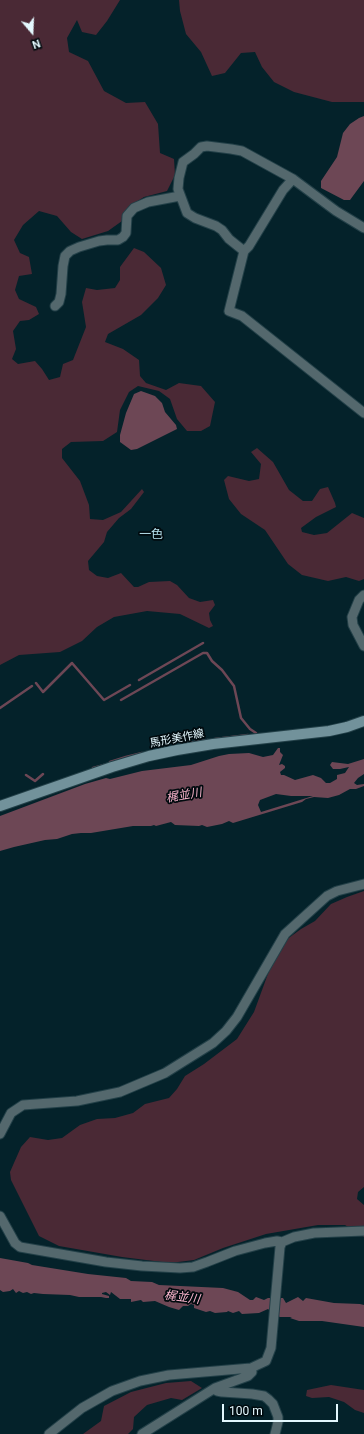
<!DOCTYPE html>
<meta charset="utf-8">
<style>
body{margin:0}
#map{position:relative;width:364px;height:1434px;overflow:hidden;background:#04222a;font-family:Roboto,sans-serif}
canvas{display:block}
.north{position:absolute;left:12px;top:12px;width:40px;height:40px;-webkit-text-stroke:3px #000a0e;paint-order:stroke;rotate:161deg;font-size:11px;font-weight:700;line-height:16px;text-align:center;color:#e3f8fe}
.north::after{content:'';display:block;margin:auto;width:14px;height:18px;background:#e3f8fe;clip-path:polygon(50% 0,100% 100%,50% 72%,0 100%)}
.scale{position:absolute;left:222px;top:1404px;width:116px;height:18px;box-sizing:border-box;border:2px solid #e3f8fe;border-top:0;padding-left:5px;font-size:12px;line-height:14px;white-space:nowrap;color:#e3f8fe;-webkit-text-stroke:3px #000a0e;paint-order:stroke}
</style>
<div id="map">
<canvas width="364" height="1434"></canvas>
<div class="north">N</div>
<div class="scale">100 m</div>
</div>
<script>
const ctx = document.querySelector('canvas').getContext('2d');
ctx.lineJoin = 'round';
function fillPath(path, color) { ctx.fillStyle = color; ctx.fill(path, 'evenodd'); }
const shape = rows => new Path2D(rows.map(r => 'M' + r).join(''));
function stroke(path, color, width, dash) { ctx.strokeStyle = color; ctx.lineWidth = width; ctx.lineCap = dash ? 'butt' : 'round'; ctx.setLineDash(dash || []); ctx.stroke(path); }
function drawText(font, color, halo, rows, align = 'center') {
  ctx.font = font + ' Roboto,"Noto Sans JP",sans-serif'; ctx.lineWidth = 3.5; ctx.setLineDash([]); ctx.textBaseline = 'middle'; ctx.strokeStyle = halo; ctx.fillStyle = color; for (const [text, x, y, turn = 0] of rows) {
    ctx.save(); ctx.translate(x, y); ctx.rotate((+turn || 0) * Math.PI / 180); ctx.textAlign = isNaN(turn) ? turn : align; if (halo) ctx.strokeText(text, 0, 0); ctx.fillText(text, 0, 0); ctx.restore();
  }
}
fillPath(shape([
 [0,0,120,0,107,21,96,35,82,32,77,20,67,38,69,52,88,61,104,91,126,103,145,102,158,124,160,153,174,159,175,175,167,191,144,197,130,206,122,221,108,231,82,239,71,232,57,216,39,211,23,225,14,240,20,253,29,257,32,274,19,276,15,290,19,299,36,307,39,314,29,320,20,321,13,331,16,349,12,359,18,364,35,361,42,369,49,380,60,377,63,364,73,360,86,327,82,302,86,288,97,290,115,288,120,280,120,267,134,248,144,252,161,268,166,285,158,298,141,315,108,334,105,342,123,349,139,360,140,376,146,383,166,390,179,383,201,386,215,402,210,426,201,431,187,431,177,419,170,399,159,391,138,386,129,392,120,410,117,432,103,441,71,442,62,449,62,458,80,481,89,505,90,519,103,520,121,512,142,489,144,492,131,509,119,518,107,532,104,542,88,561,89,570,97,576,108,578,121,573,134,587,138,587,149,582,170,581,177,585,189,598,200,602,213,600,215,605,209,613,210,620,213,626,209,628,180,614,147,611,114,617,97,627,82,641,60,652,19,655,0,665],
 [179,0,364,0,364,102,332,102,294,92,274,82,262,67,255,52,241,53,225,73,212,76,201,52,186,34,180,11],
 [257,448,273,462,289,490,303,501,312,501,320,489,328,487,335,503,336,507,316,517,301,528,302,532,314,535,327,533,352,513,364,518,364,579,359,581,346,577,328,581,302,575,288,564,265,530,241,514,229,499,224,480,228,476,249,481,259,479,261,464,251,452],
 [364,891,364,1187,358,1192,357,1199,364,1205,364,1237,345,1225,318,1225,266,1234,223,1248,194,1260,170,1263,122,1257,59,1246,39,1236,11,1180,10,1172,21,1147,30,1137,48,1140,62,1138,80,1125,97,1119,115,1118,133,1113,145,1104,169,1098,177,1089,185,1076,204,1064,237,1039,254,1012,269,971,286,940,301,929,315,921,331,904,347,897],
 [191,1381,202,1388,182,1400,171,1398,147,1405,134,1417,133,1429,128,1434,83,1434,101,1421,104,1406,131,1392,166,1383],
 [331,1385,364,1390,364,1413,355,1410,344,1402,329,1397,312,1398,306,1396,307,1390]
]), '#4a2935');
fillPath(shape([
 [364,116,364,181,350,200,344,200,321,188,321,181,337,157,343,133,350,124,359,118],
 [141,391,155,396,162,403,165,412,176,425,177,429,137,449,131,450,120,442,120,435,126,413,134,394],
 [278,748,280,748,280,752,283,755,279,765,282,764,285,766,285,768,280,772,281,775,284,775,295,780,313,775,321,778,326,783,330,783,337,779,337,775,345,773,349,767,340,769,333,769,330,765,332,762,348,764,364,759,364,774,358,778,354,783,357,785,364,784,364,786,356,789,350,789,339,795,328,798,314,797,306,799,302,802,233,823,229,821,222,824,207,827,202,825,199,826,175,825,171,822,156,826,154,825,151,826,133,826,91,833,81,833,72,834,57,839,45,840,14,847,0,851,0,816,85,784,106,778,110,779,142,771,191,765,219,756,229,754,249,753,263,757,273,755],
 [276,794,291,796,313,796,261,812,258,805,260,800],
 [0,1258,28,1263,32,1265,88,1274,126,1278,131,1281,152,1282,159,1285,223,1288,238,1292,250,1300,253,1300,256,1297,264,1300,268,1298,283,1298,286,1303,298,1297,303,1301,306,1298,334,1303,360,1304,364,1305,364,1327,322,1321,299,1321,290,1318,292,1317,280,1317,275,1315,268,1309,259,1313,242,1314,239,1311,233,1313,228,1311,227,1312,215,1313,210,1311,206,1312,194,1308,194,1305,191,1304,188,1306,183,1306,179,1310,169,1307,155,1301,143,1302,141,1300,131,1302,131,1299,120,1299,111,1292,110,1295,106,1292,102,1293,102,1294,109,1296,109,1298,106,1298,101,1297,79,1297,70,1295,43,1294,34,1293,31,1294,27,1292,23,1293,19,1291,16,1293,13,1289,10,1291,3,1292,0,1290]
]), '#6d4755');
stroke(shape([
 [139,680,203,643],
 [36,683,43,692,72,663,104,700,130,685],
 [121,700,203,653,207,653,212,661,222,670,234,686,241,718,250,729,256,733],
 [0,708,32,686],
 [215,739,248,735],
 [188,743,208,740],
 [110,762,126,757,142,753],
 [93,768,104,765],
 [26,775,35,781,43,774]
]), '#6d4755', 2.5);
const street = shape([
 [364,228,336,211,293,179,283,190,249,246,244,251,229,311,242,316,364,413],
 [244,251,229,239,222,230,216,226,195,218,187,213,178,189,179,178,183,162,194,154,201,147,207,146,231,149,242,151,293,179],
 [55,306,59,302,61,294,63,266,65,256,70,251,79,247,99,241,107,240,118,240,123,237,126,233,127,216,134,208,148,202,180,196],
 [364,595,359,600,352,617,353,625,364,646],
 [0,1134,11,1113,23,1105,77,1101,120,1092,165,1073,213,1043,226,1031,237,1017,285,934,327,896,337,891,364,884],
 [0,1216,15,1243,20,1247,106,1262,142,1266,180,1268,193,1267,207,1262,235,1251,265,1243,277,1241,282,1242,294,1237,314,1233,364,1231],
 [215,1388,217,1391,222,1392,252,1394,264,1396,268,1399,273,1404,278,1417,278,1422,275,1434],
 [49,1434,82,1408,112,1391,140,1381,169,1375,251,1368,266,1361,271,1348,280,1247,282,1242],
 [142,1434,215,1388,248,1376,252,1372,251,1368]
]);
const secondary = shape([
 [0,806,112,767,149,756,177,750,213,744,329,731,347,727,364,721]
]);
stroke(street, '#234048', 11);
stroke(secondary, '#234048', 12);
stroke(street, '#54686d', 9);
stroke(secondary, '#72929b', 10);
drawText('11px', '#e3f8fe', '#000a0e', [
 ["馬形美作線",177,739,-11]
]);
drawText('12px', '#b5e1ed', '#000a0e', [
 ["一色",151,535]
]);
drawText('italic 12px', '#f9b4cc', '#000a0e', [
 ["梶並川",184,796,-10],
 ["梶並川",182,1298,7]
]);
</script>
